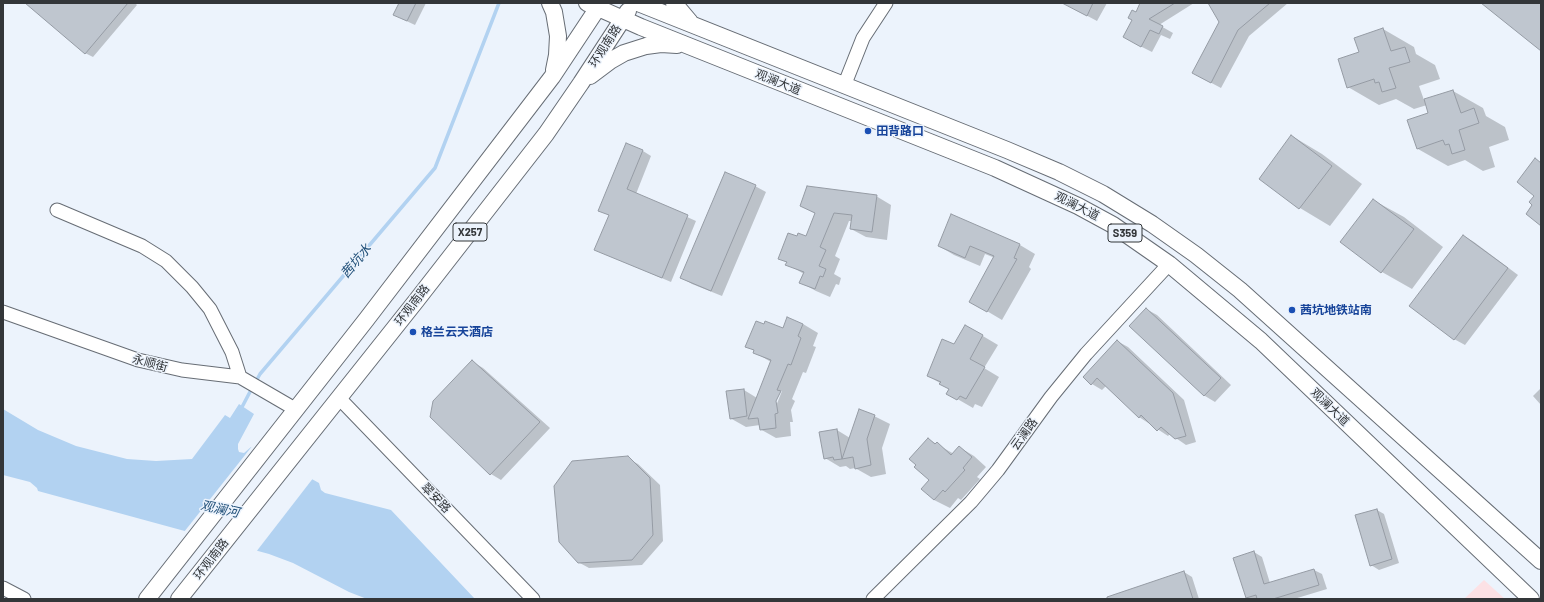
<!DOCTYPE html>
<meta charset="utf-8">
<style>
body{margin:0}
#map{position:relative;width:1544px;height:602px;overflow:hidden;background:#ecf3fc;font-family:Barlow,sans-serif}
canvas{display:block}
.frame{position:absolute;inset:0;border:4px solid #333639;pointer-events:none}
</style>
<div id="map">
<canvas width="1544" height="602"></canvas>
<div class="frame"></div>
</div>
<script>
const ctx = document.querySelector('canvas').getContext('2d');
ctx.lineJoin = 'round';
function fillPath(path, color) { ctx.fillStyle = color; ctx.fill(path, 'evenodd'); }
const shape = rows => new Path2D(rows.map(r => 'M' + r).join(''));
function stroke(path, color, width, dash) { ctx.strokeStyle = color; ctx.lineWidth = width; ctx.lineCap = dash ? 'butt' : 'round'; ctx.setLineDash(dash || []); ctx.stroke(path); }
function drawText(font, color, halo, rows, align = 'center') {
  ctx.font = font + ' Barlow,"Noto Sans SC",sans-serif'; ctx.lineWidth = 3; ctx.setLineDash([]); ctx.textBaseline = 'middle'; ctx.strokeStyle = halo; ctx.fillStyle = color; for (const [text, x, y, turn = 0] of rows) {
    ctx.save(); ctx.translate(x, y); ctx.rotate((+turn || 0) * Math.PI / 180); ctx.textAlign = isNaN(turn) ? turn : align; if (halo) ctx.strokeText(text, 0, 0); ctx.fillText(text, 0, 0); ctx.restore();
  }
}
fillPath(shape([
 [1484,580,1505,599,1464,599]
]), '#fce1e5');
fillPath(shape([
 [239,404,254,414,238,444,238,449,239,452,244,453,251,447,254,447,319,483,321,490,325,493,391,510,475,599,367,599,349,592,293,563,269,554,38,491,37,488,30,482,3,475,3,409,38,430,76,446,127,459,156,461,192,459,225,415,230,418]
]), '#b2d2f1');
fillPath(shape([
 [253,445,314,477,256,552,184,532]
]), '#ecf3fc');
fillPath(shape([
 [27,3,135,3,137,5,93,57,85,53],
 [400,3,426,3,415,25,402,19],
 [1071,3,1107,3,1097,21,1080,12],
 [1142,3,1194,3,1159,25,1173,33,1170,39,1161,35,1152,52,1134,43,1136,14],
 [1209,3,1288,3,1249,36,1221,88,1204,79,1220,22],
 [1383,29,1414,47,1416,54,1435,65,1440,79,1419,86,1424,100,1453,91,1483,108,1486,116,1505,127,1509,140,1489,147,1495,167,1483,171,1465,160,1448,166,1418,149,1430,114,1427,105,1414,109,1396,99,1379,105,1348,87,1360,52],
 [1292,136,1322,154,1362,184,1330,226,1300,208,1260,178],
 [643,151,651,156,636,194,696,221,671,282,605,254,596,249,610,216,600,210],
 [755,186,766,192,722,296,692,284,682,278],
 [876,196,891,205,887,240,866,237,851,229,852,221,849,221,835,256,840,259,834,274,841,278,839,285,836,284,830,297,816,291,800,282,804,274,787,264,787,263,779,258,797,237,806,238,816,214,801,206],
 [1373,200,1404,217,1443,247,1412,289,1382,272],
 [1464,236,1474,242,1518,275,1465,345,1454,339],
 [1020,245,1035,254,1029,267,1031,269,1002,320,970,301,995,258,985,254,980,266,954,255,939,246],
 [1146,309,1157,315,1231,385,1215,402,1205,396,1131,326],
 [788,319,803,324,818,333,813,346,816,347,806,373,803,372,792,399,795,401,791,410,793,422,790,422,791,436,776,438,760,429,760,425,746,427,730,418,744,390,757,398,771,362,754,352,755,351,747,346,784,329],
 [780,391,782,391,776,406,774,406],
 [966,326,998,345,984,368,999,377,982,407,975,404,973,408,947,393,950,389,928,376,955,345],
 [1117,341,1128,347,1184,400,1196,442,1186,445,1170,434,1168,436,1139,417,1106,386,1102,390,1092,384],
 [473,362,483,368,550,428,501,480,491,474,431,417],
 [1541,388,1541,405,1533,396],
 [874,416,890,424,882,448,886,474,871,477,855,468,850,469,846,466,840,467,825,458,837,430,850,438],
 [928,439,954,454,959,447,974,456,986,467,977,477,980,479,961,500,958,498,950,508,934,500,923,489,930,480],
 [627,458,638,464,660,485,663,541,642,565,589,568,578,562],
 [1377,510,1384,514,1399,563,1379,570,1371,565],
 [1254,552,1262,557,1270,583,1314,570,1322,574,1327,589,1294,599,1249,599,1246,598],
 [1184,572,1192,577,1199,599,1105,599]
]), '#0003');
stroke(shape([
 [255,383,260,374,435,168,499,3],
 [241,409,252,388]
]), '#b2d2f1', 3.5);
const building = shape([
 [25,3,128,3,85,54,25,3],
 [399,3,416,3,407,21,393,15,399,3],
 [1062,3,1093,3,1087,16,1062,3],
 [1140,3,1175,3,1149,19,1163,26,1159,34,1150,30,1141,47,1123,37,1132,20,1128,18,1132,10,1136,12,1140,3],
 [1208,3,1270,3,1238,30,1211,83,1192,73,1219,22,1208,3],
 [1481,3,1541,3,1541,51,1481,3],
 [1383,28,1391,51,1405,47,1410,62,1389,68,1396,88,1382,92,1379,82,1375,83,1374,79,1347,88,1338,59,1359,52,1354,38,1383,28],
 [1453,90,1461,113,1474,108,1479,123,1459,130,1465,150,1452,154,1449,144,1445,145,1443,140,1417,149,1407,120,1428,113,1424,99,1453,90],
 [1291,135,1332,166,1299,209,1259,179,1291,135],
 [626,143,643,150,627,189,688,215,662,278,594,250,609,215,598,211,626,143],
 [1535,158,1541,163,1541,226,1526,214,1532,205,1529,202,1534,196,1517,182,1535,158],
 [725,172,756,185,711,291,680,278,725,172],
 [807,186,877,195,872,232,850,229,852,215,834,213,820,247,826,250,819,266,826,269,823,277,820,276,815,289,799,283,804,272,785,265,787,262,778,259,788,233,797,236,798,233,806,236,815,213,800,206,807,186],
 [1373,199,1414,229,1381,273,1340,242,1373,199],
 [951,214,1020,244,1014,258,1017,259,987,312,969,302,994,256,970,246,965,258,938,246,951,214],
 [1463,235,1508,268,1454,340,1409,306,1463,235],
 [1146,308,1221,378,1204,396,1129,326,1146,308],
 [787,317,803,324,798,336,801,338,791,365,788,364,777,390,781,391,776,401,778,413,775,414,776,428,760,430,758,418,748,419,771,360,753,353,754,350,745,347,756,321,764,324,765,321,783,328,787,317],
 [965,325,983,335,970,359,985,367,966,399,960,396,957,400,946,394,949,389,939,384,941,382,927,376,942,339,954,344,965,325],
 [1117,340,1173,393,1186,436,1175,439,1161,427,1157,431,1141,415,1139,418,1097,378,1091,385,1083,377,1117,340],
 [472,360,540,422,490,475,430,417,433,401,472,360],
 [744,389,747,416,730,419,726,391,744,389],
 [859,409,875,415,867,439,871,465,855,469,853,457,842,459,859,409],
 [837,429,842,459,834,460,833,457,824,459,819,432,837,429],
 [928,438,935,444,937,442,951,455,959,446,972,457,963,468,965,470,945,492,943,490,934,500,921,489,929,480,914,467,916,465,909,459,928,438],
 [628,456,650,478,653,535,632,560,578,563,559,542,554,486,572,461,628,456],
 [1377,509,1392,559,1370,566,1355,515,1377,509],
 [1254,551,1264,584,1314,569,1319,585,1273,599,1257,599,1256,595,1246,598,1233,558,1254,551],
 [1184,571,1193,599,1107,599,1107,597,1184,571]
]);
fillPath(building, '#bfc6cf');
stroke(building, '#959ba4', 1);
const minor = shape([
 [844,86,863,38,886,3],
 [57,210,142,246,166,261,192,287,210,309,232,352,240,377],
 [3,312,138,360,182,370,240,377,295,409],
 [339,398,533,599],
 [3,588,24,599],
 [873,599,971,502,998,470,1051,397,1086,354,1169,264]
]);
const major = shape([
 [550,3,554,12,558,36,557,55,554,70],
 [587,3,641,27,995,168,1078,206,1113,225,1169,264,1261,341,1531,599],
 [638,3,1007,150,1059,172,1103,194,1152,224,1196,255,1240,290,1541,561],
 [674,3,690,22],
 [590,76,610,61,624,53,646,46,661,44,677,45],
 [147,599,366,320,552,77,601,3],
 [179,599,416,301,546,134,581,83,628,11]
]);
stroke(minor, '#676d75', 15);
stroke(major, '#676d75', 18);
stroke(minor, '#fff', 13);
stroke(major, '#fff', 16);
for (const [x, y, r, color] of [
 [868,131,4,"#1a4fb4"],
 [1292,310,4,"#1a4fb4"],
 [413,332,4,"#1a4fb4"]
]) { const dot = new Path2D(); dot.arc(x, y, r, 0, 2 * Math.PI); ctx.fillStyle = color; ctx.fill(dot); stroke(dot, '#ecf3fc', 1.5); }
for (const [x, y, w] of [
 [470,232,34],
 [1125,233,34]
]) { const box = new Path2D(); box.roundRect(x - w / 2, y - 9, w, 18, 3); ctx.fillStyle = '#ecf3fc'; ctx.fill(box); stroke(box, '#333639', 1); }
drawText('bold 11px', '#333639', null, [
 ["X257",470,232],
 ["S359",1125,233]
]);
drawText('12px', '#333639', '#ecf3fc', [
 ["环观南路",605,46,-57],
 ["观澜大道",778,82,22],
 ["观澜大道",1077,206,27],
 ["环观南路",412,305,-52],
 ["永顺街",150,363,15],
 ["观澜大道",1330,407,44],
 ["云澜路",1024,434,-54],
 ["翠安路",436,498,46],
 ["环观南路",211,559,-52]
]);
drawText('bold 12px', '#164399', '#ecf3fc', [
 ["田背路口",876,131],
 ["茜坑地铁站南",1300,310],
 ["格兰云天酒店",421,332]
], 'left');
drawText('italic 13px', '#204f78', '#ecf3fc', [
 ["茜坑水",356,261,-50],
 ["观澜河",220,509,12]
]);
</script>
